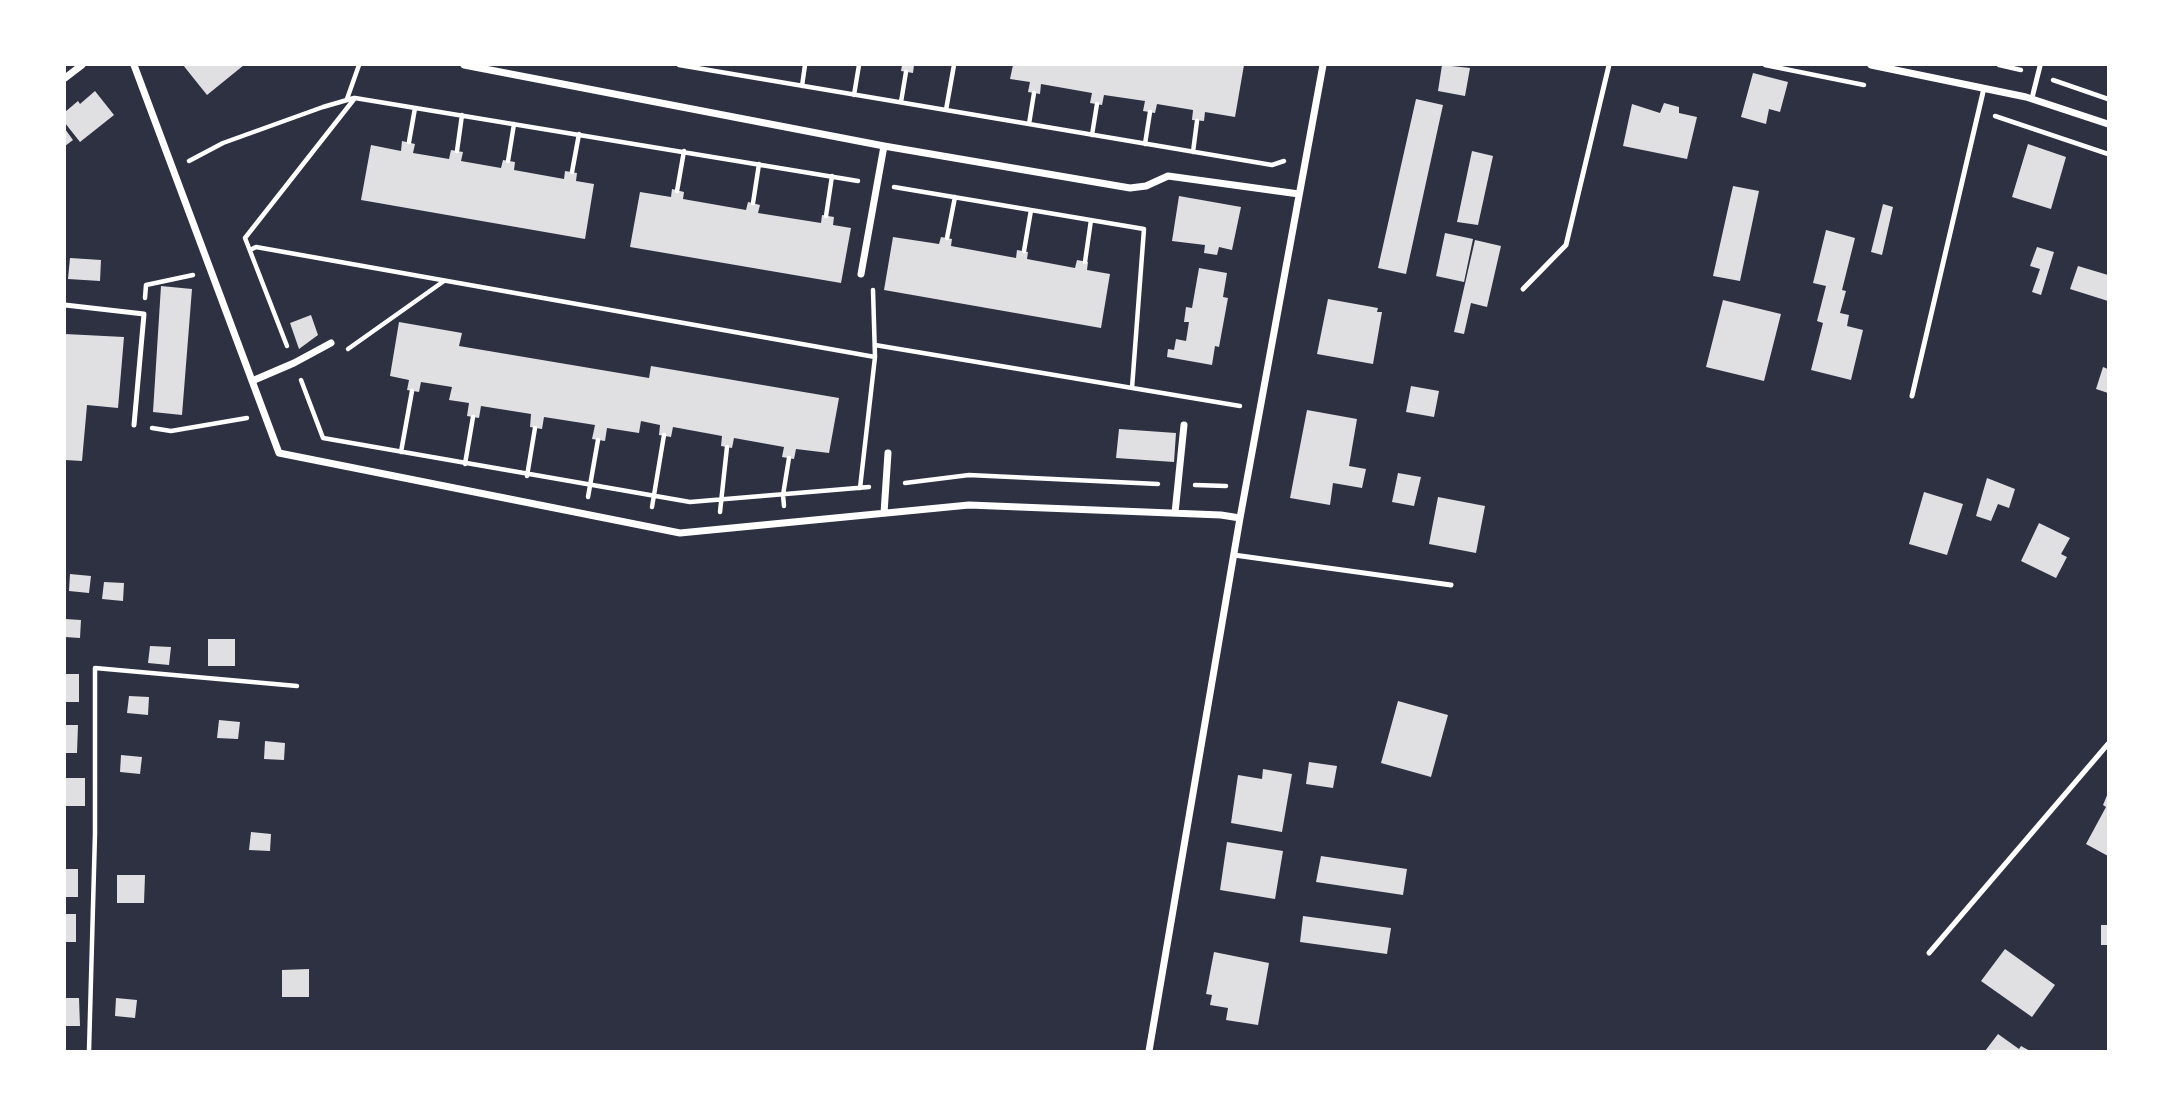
<!DOCTYPE html>
<style>
body{margin:0}
#map{position:relative;width:2173px;height:1116px;overflow:hidden;background:#2d3142;font-family:Poppins,sans-serif}
canvas{display:block}
.frame{position:absolute;inset:0;border:66px solid #fff;pointer-events:none}
</style>
<div id="map">
<canvas width="2173" height="1116"></canvas>
<div class="frame"></div>
</div>
<script>
const ctx = document.querySelector('canvas').getContext('2d');
ctx.lineJoin = 'round';
function fillPath(path, color) { ctx.fillStyle = color; ctx.fill(path, 'evenodd'); }
const shape = rows => new Path2D(rows.map(r => 'M' + r).join(''));
function stroke(path, color, width, dash) { ctx.strokeStyle = color; ctx.lineWidth = width; ctx.lineCap = dash ? 'butt' : 'round'; ctx.setLineDash(dash || []); ctx.stroke(path); }
fillPath(shape([
 [183,65,244,65,207,95],
 [902,65,914,65,913,73,901,71],
 [1013,65,1244,65,1235,117,1205,112,1204,121,1192,120,1193,110,1157,104,1155,113,1143,111,1145,101,1104,95,1102,105,1090,103,1092,93,1041,84,1040,94,1028,92,1030,82,1010,79],
 [1442,65,1470,68,1465,96,1438,91],
 [1753,73,1788,82,1780,112,1769,109,1766,124,1741,117],
 [95,91,114,115,80,142,65,123,65,112,78,101,80,104],
 [1416,99,1443,105,1406,274,1378,268],
 [1664,103,1679,107,1679,113,1697,117,1687,159,1623,146,1632,104,1660,113],
 [65,129,73,140,65,146],
 [402,141,415,144,413,153,449,159,451,150,463,152,461,161,501,168,503,160,515,162,514,170,564,179,565,171,577,173,576,181,594,184,585,239,361,200,371,145,401,151],
 [2028,144,2066,157,2051,209,2012,197],
 [1472,151,1493,156,1478,225,1457,222],
 [1733,186,1759,191,1740,281,1713,276],
 [672,189,684,192,683,199,746,210,748,202,760,205,758,213,821,223,822,215,834,217,833,225,851,228,841,283,630,247,640,192,671,197],
 [1179,196,1241,207,1232,250,1219,247,1217,255,1204,253,1205,245,1172,241],
 [1883,204,1893,207,1882,255,1871,252],
 [1826,230,1855,238,1842,290,1846,291,1840,313,1849,315,1847,326,1863,330,1851,380,1811,370,1823,323,1817,321,1826,286,1813,283],
 [1445,233,1473,239,1464,282,1436,276],
 [893,237,939,244,941,237,952,239,951,246,1016,258,1017,250,1028,252,1027,259,1075,268,1077,260,1088,262,1087,270,1110,274,1101,328,884,290],
 [1475,240,1501,246,1487,307,1471,303,1464,334,1454,332],
 [2037,247,2054,252,2041,295,2032,292,2040,269,2030,266],
 [70,258,101,260,100,281,68,279],
 [2078,266,2108,275,2108,301,2070,289],
 [1199,268,1227,273,1223,297,1228,298,1219,347,1215,346,1212,365,1167,357,1168,349,1174,350,1176,339,1186,341,1189,322,1184,322,1186,307,1192,308],
 [161,286,192,289,182,415,153,412],
 [1328,299,1378,308,1377,312,1382,312,1373,364,1317,354],
 [1723,300,1781,314,1764,381,1706,367],
 [311,315,318,335,299,349,290,323],
 [399,322,462,333,459,346,649,378,651,366,839,398,829,453,796,449,794,459,782,457,784,447,734,438,732,448,721,446,722,436,673,427,671,437,659,435,660,425,641,421,639,433,607,428,605,441,592,439,595,425,544,417,542,429,530,427,531,414,481,406,479,418,467,416,469,403,449,400,452,387,421,382,419,392,407,390,409,380,390,376],
 [65,334,124,337,118,408,87,405,82,461,65,460],
 [2103,367,2108,369,2108,393,2096,389],
 [1411,386,1439,391,1434,417,1406,412],
 [1307,410,1357,419,1349,466,1366,469,1362,488,1333,483,1330,505,1290,498],
 [1119,429,1176,433,1174,462,1116,458],
 [1398,473,1421,477,1414,506,1392,502],
 [1987,478,2015,489,2009,508,1998,504,1991,521,1976,516],
 [1924,492,1963,504,1947,555,1909,544],
 [1438,497,1485,506,1476,553,1429,544],
 [2039,523,2070,538,2061,554,2067,557,2056,578,2021,561],
 [70,574,91,576,89,593,69,591],
 [104,582,124,583,123,601,102,599],
 [65,619,81,620,80,638,65,637],
 [208,639,235,639,235,666,208,666],
 [150,646,171,647,169,665,148,663],
 [65,674,79,674,79,702,65,702],
 [129,696,149,697,148,715,127,713],
 [1398,701,1448,715,1431,777,1381,763],
 [219,720,240,722,238,739,217,738],
 [65,725,78,725,77,753,65,753],
 [265,741,285,743,284,760,264,759],
 [121,755,142,757,140,774,120,772],
 [1309,762,1337,766,1333,788,1306,784],
 [1263,769,1292,774,1282,832,1231,823,1238,775,1262,779],
 [65,778,85,778,85,806,65,806],
 [2108,793,2108,856,2086,844,2106,807,2103,805],
 [251,832,271,834,270,851,249,850],
 [1227,842,1283,851,1275,899,1220,890],
 [1321,856,1407,869,1403,895,1316,882],
 [65,869,78,869,78,897,65,897],
 [117,875,145,875,144,903,117,903],
 [65,914,76,914,76,942,65,942],
 [1303,916,1391,928,1387,954,1300,942],
 [2101,925,2108,925,2108,945,2101,945],
 [2005,949,2055,985,2032,1017,1981,981],
 [1214,952,1269,963,1258,1025,1226,1020,1228,1008,1210,1005,1212,995,1206,994],
 [309,969,309,997,282,997,282,970],
 [65,998,79,998,80,1026,65,1026],
 [116,998,137,1000,135,1018,115,1016],
 [1998,1034,2019,1049,2021,1046,2030,1051,1985,1051]
]), '#e0e0e3');
stroke(shape([
 [679,65,1272,165,1284,161],
 [1765,65,1864,85],
 [1999,65,2021,70],
 [2053,80,2108,99],
 [802,86,805,65],
 [854,95,859,65],
 [347,99,359,65],
 [901,102,906,72],
 [946,110,954,65],
 [1995,116,2108,154],
 [1029,124,1034,93],
 [1092,135,1097,104],
 [409,142,415,108],
 [1145,144,1150,112],
 [457,151,462,115],
 [1193,152,1197,121],
 [189,161,223,143,323,107,354,98],
 [508,161,514,124],
 [572,172,579,134],
 [894,187,1144,229,1132,388],
 [677,191,684,151],
 [753,203,759,164],
 [826,216,832,176],
 [947,238,955,197],
 [250,250,256,247,875,357],
 [1024,251,1031,210],
 [1085,262,1091,220],
 [145,298,146,285,193,275],
 [875,345,1240,406],
 [287,346,245,238,355,98,858,181],
 [348,349,444,281],
 [301,380,323,438,690,502,869,487],
 [152,428,171,431,247,418],
 [401,452,412,391],
 [465,464,473,417],
 [527,476,535,428],
 [905,483,969,475,1158,484],
 [1195,485,1226,486],
 [860,488,875,357,873,290],
 [588,497,598,440],
 [784,506,783,495,789,458],
 [652,507,664,435],
 [720,512,727,447],
 [89,1051,95,834,95,668,297,686]
]), '#fff', 4.5);
stroke(shape([
 [2032,98,2040,66],
 [1523,289,1566,245,1609,65],
 [65,305,144,314,134,425],
 [1912,396,1984,88],
 [1234,555,1451,585],
 [1929,953,2108,744]
]), '#fff', 5);
stroke(shape([
 [134,65,279,453,680,533,969,505,1221,515,1240,518],
 [464,65,884,146,1130,188,1146,186,1168,176,1299,194],
 [1871,65,2026,97,2108,124],
 [65,78,82,65],
 [861,274,884,146],
 [252,381,294,363,331,343],
 [884,513,888,453],
 [1175,513,1184,425],
 [1149,1051,1240,518,1323,65]
]), '#fff', 7);
</script>
